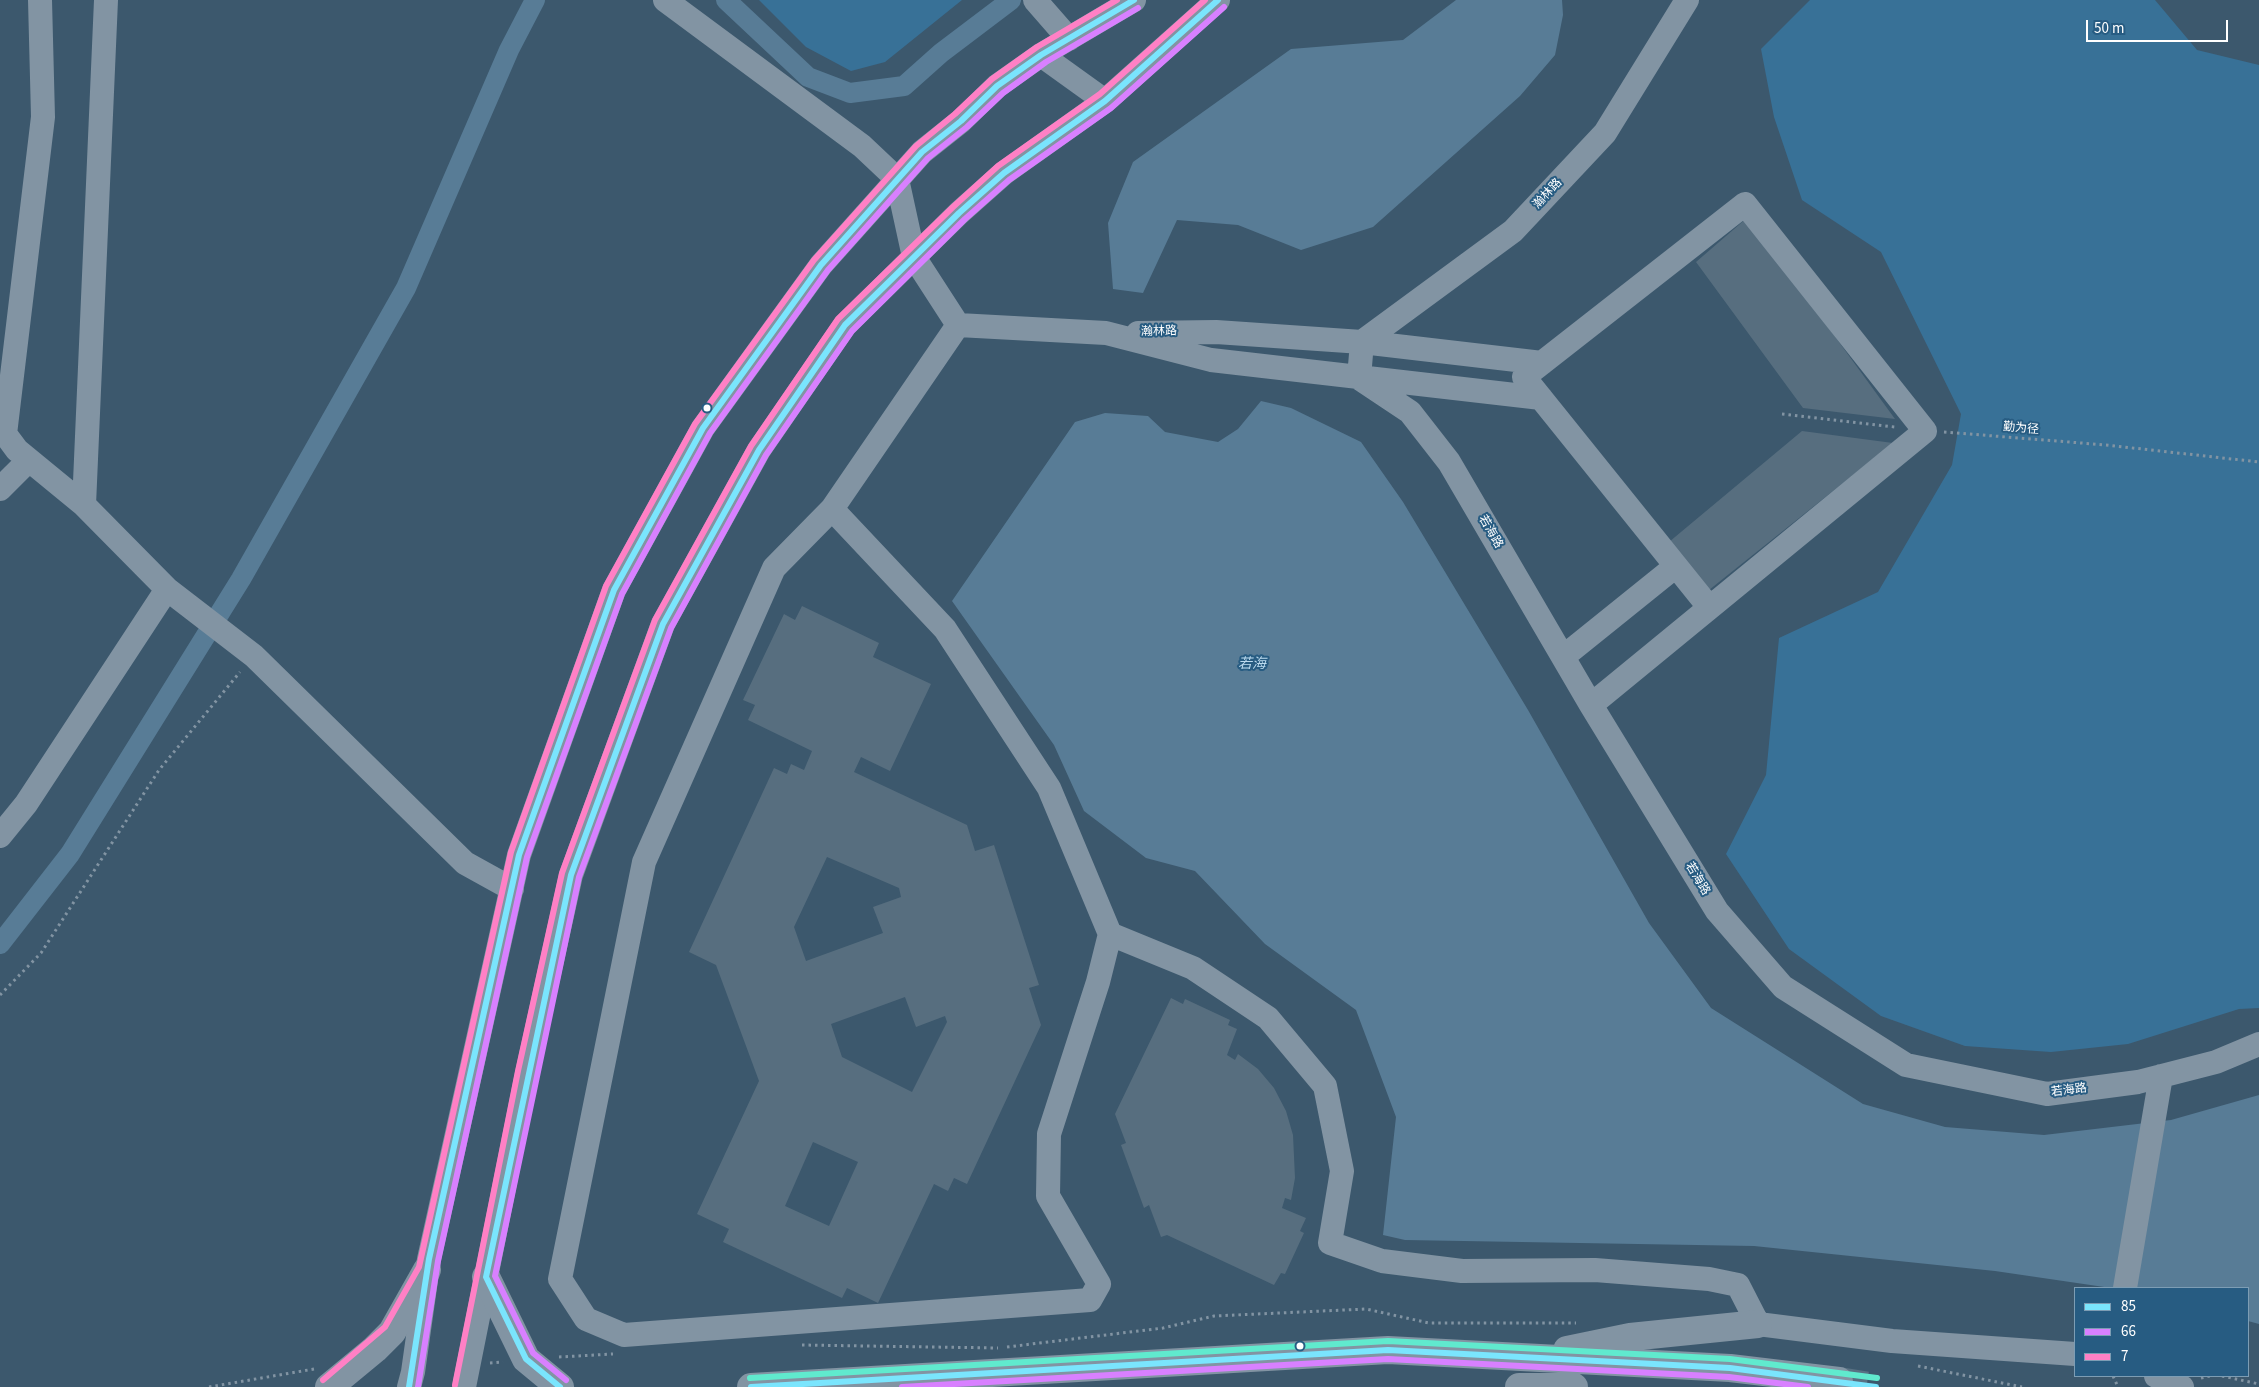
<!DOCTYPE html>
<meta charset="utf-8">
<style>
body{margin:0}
#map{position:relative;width:2259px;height:1387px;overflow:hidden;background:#3c586d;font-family:"Source Sans 3",sans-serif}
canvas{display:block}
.legend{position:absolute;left:2074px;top:1287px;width:175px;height:90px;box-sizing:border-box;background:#275c82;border:1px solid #7d9db4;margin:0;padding:6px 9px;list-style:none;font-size:15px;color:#fff}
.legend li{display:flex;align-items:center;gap:10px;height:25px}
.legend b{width:25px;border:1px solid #7d9db4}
.scale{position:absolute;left:2086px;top:20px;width:142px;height:22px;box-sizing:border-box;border:2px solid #fff;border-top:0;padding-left:6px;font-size:15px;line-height:18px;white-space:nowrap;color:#fff;-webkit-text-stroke:4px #275c82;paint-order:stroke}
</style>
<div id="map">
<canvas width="2259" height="1387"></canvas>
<ul class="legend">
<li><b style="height:6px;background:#7ae5fd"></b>85</li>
<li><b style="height:6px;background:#d880ff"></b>66</li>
<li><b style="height:6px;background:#ff80c5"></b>7</li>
</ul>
<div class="scale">50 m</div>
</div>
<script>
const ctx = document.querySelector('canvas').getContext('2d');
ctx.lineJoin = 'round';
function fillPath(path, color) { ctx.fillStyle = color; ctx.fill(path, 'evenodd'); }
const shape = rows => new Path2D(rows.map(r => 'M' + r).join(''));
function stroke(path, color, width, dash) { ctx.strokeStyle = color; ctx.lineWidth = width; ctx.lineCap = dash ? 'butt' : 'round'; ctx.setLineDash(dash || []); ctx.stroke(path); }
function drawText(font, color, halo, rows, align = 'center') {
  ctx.font = font + ' "Source Sans 3","Noto Sans SC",sans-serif'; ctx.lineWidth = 4; ctx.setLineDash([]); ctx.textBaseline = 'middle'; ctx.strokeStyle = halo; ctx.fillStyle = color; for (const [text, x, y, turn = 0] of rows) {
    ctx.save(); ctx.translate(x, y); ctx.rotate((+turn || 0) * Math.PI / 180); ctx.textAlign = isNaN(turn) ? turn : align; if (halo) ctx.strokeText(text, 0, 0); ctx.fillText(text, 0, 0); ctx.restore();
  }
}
fillPath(shape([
 [759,0,962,0,885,62,851,71,806,47],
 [1810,0,2155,0,2197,50,2259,65,2259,1008,2239,1009,2128,1044,2051,1052,1965,1046,1881,1016,1789,949,1726,854,1766,775,1779,638,1878,592,1952,465,1961,414,1881,252,1802,200,1774,117,1761,49]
]), '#387197');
fillPath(shape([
 [1456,0,1562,0,1563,15,1555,55,1520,96,1373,227,1301,250,1238,225,1177,220,1143,293,1113,289,1108,223,1133,162,1291,49,1403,40],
 [1261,401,1291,408,1361,442,1403,502,1528,710,1649,923,1711,1008,1863,1104,1945,1127,2044,1135,2171,1120,2259,1095,2259,1324,2248,1321,2248,1288,2111,1288,1995,1271,1754,1246,1405,1240,1383,1235,1396,1117,1356,1010,1265,944,1195,871,1146,858,1084,811,1054,745,952,601,1075,422,1105,413,1148,416,1165,432,1218,442,1238,429]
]), '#587c96');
stroke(shape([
 [726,0,808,77,850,93,904,86,941,53,1011,0],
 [0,944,70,854,241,579,406,288,509,50,535,0]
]), '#587c96', 20);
fillPath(shape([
 [1748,217,1895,419,1803,408,1696,262],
 [1802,431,1893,443,1709,590,1669,542],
 [802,606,879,643,873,657,931,684,890,771,861,757,854,772,967,825,975,851,994,845,1039,985,1029,988,1041,1025,967,1184,954,1178,948,1191,934,1184,878,1303,847,1288,842,1298,723,1242,729,1229,697,1214,759,1081,716,965,689,952,774,768,787,774,791,764,804,770,812,751,748,720,755,705,743,700,784,614,795,620],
 [827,857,899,888,901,897,873,907,883,933,806,961,794,927],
 [905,997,916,1027,945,1016,947,1022,912,1092,842,1057,831,1024],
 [813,1142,858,1162,829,1226,785,1206],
 [1171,998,1183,1004,1185,999,1230,1020,1228,1025,1237,1029,1227,1055,1235,1060,1238,1054,1258,1069,1274,1088,1286,1111,1293,1135,1295,1178,1291,1200,1285,1198,1282,1208,1306,1218,1300,1231,1304,1233,1285,1274,1281,1273,1274,1285,1167,1235,1161,1237,1149,1205,1144,1208,1121,1145,1126,1143,1115,1114]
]), '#576e7f');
stroke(shape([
 [1839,1381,1876,1387]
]), '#597183', 28, [28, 14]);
stroke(shape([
 [1782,414,1895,427],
 [1944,432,2106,445,2259,462],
 [0,995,41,953,159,770,240,672],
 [802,1345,998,1348],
 [1007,1347,1163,1328,1214,1316,1366,1309,1429,1323,1576,1323],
 [559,1357,613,1354],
 [490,1363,503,1362],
 [1918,1366,2022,1387],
 [2113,1376,2118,1387],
 [2222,1376,2259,1384],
 [2201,1378,2210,1376],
 [209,1387,314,1369]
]), '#8294a3', 3, [2.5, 4]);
stroke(shape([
 [40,0,43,117,5,434,17,450,84,505],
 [106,0,84,505,167,589],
 [665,0,862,146,897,179,914,257,958,325,1106,333,1211,360,1541,398],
 [1035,0,1069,39],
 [1687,0,1605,133,1513,231,1362,342,1359,378,1410,412,1449,462,1591,705,1717,911,1783,987,1906,1065,2047,1094,2138,1082,2216,1062,2259,1044],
 [1041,55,1105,101],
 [1138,333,1216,332,1362,342,1542,363],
 [0,489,29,460],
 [832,509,774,568,644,862,560,1279,586,1319,624,1335,1090,1300,1099,1284,1048,1196,1049,1134,1098,982,1110,934,1049,788,945,629,832,509,958,325],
 [1563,657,1676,566],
 [1591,705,1925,431,1745,204,1524,377,1709,607],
 [0,836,26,804,167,589,254,656,465,863,512,889],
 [1110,934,1193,968,1268,1018,1325,1086,1342,1171,1330,1243,1382,1261,1462,1271,1595,1270,1709,1279,1738,1285,1758,1324,1892,1341,2075,1354],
 [2125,1288,2161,1076],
 [2156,1376,2182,1387],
 [409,1387,413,1372,429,1259,519,855,614,590,703,428,821,265,922,152,961,121,997,86,1041,55,1134,0],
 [464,1387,527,1073,571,875,663,624,759,450,845,325,959,213,1004,173,1105,101,1218,0]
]), '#8294a3', 24);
stroke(shape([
 [486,1277,526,1359,560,1387],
 [1567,1350,1630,1337,1758,1324],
 [329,1387,375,1349,392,1332,427,1270],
 [751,1387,1388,1350,1730,1368,1839,1381],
 [1519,1387,1574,1387]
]), '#8294a3', 28);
stroke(shape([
 [409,1387,429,1259,519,855,614,590,703,428,821,265,922,152,961,121,997,86,1041,55,1134,0],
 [560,1387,526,1359,486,1277,571,875,663,624,759,450,845,325,959,213,1004,173,1105,101,1218,0],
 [751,1387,1388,1350,1730,1368,1876,1387]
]), '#7ae5fd', 6);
stroke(shape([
 [566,1380,533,1353,495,1276,579,877,671,628,766,455,852,331,965,219,1009,180,1111,108,1224,7],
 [418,1387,438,1261,527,857,622,594,710,433,828,270,928,158,967,127,1003,93,1046,62,1138,8],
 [902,1387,1388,1359,1729,1377,1808,1387]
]), '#d880ff', 6);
stroke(shape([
 [323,1380,385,1327,419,1267,511,852,606,586,695,424,814,260,916,146,955,114,992,79,1037,47,1117,0],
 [455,1385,518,1071,562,873,655,620,751,446,838,319,953,207,998,166,1100,94,1205,0]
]), '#ff80c5', 6);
stroke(shape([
 [750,1378,1388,1341,1730,1359,1877,1378]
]), '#60eace', 6);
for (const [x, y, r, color] of [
 [707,408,4.5,"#fff"],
 [1300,1346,4.5,"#fff"]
]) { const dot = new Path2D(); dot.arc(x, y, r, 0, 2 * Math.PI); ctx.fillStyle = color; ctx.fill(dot); stroke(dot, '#275c82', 2); }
drawText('12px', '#fff', '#275c82', [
 ["瀚林路",1548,194,-47],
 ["瀚林路",1159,332,-1],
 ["勤为径",2021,429,5],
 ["若海路",1490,532,60],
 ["若海路",1697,879,59],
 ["若海路",2069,1091,-7]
]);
drawText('italic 14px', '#bbdaee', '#275c82', [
 ["若海",1252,665]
]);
</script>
